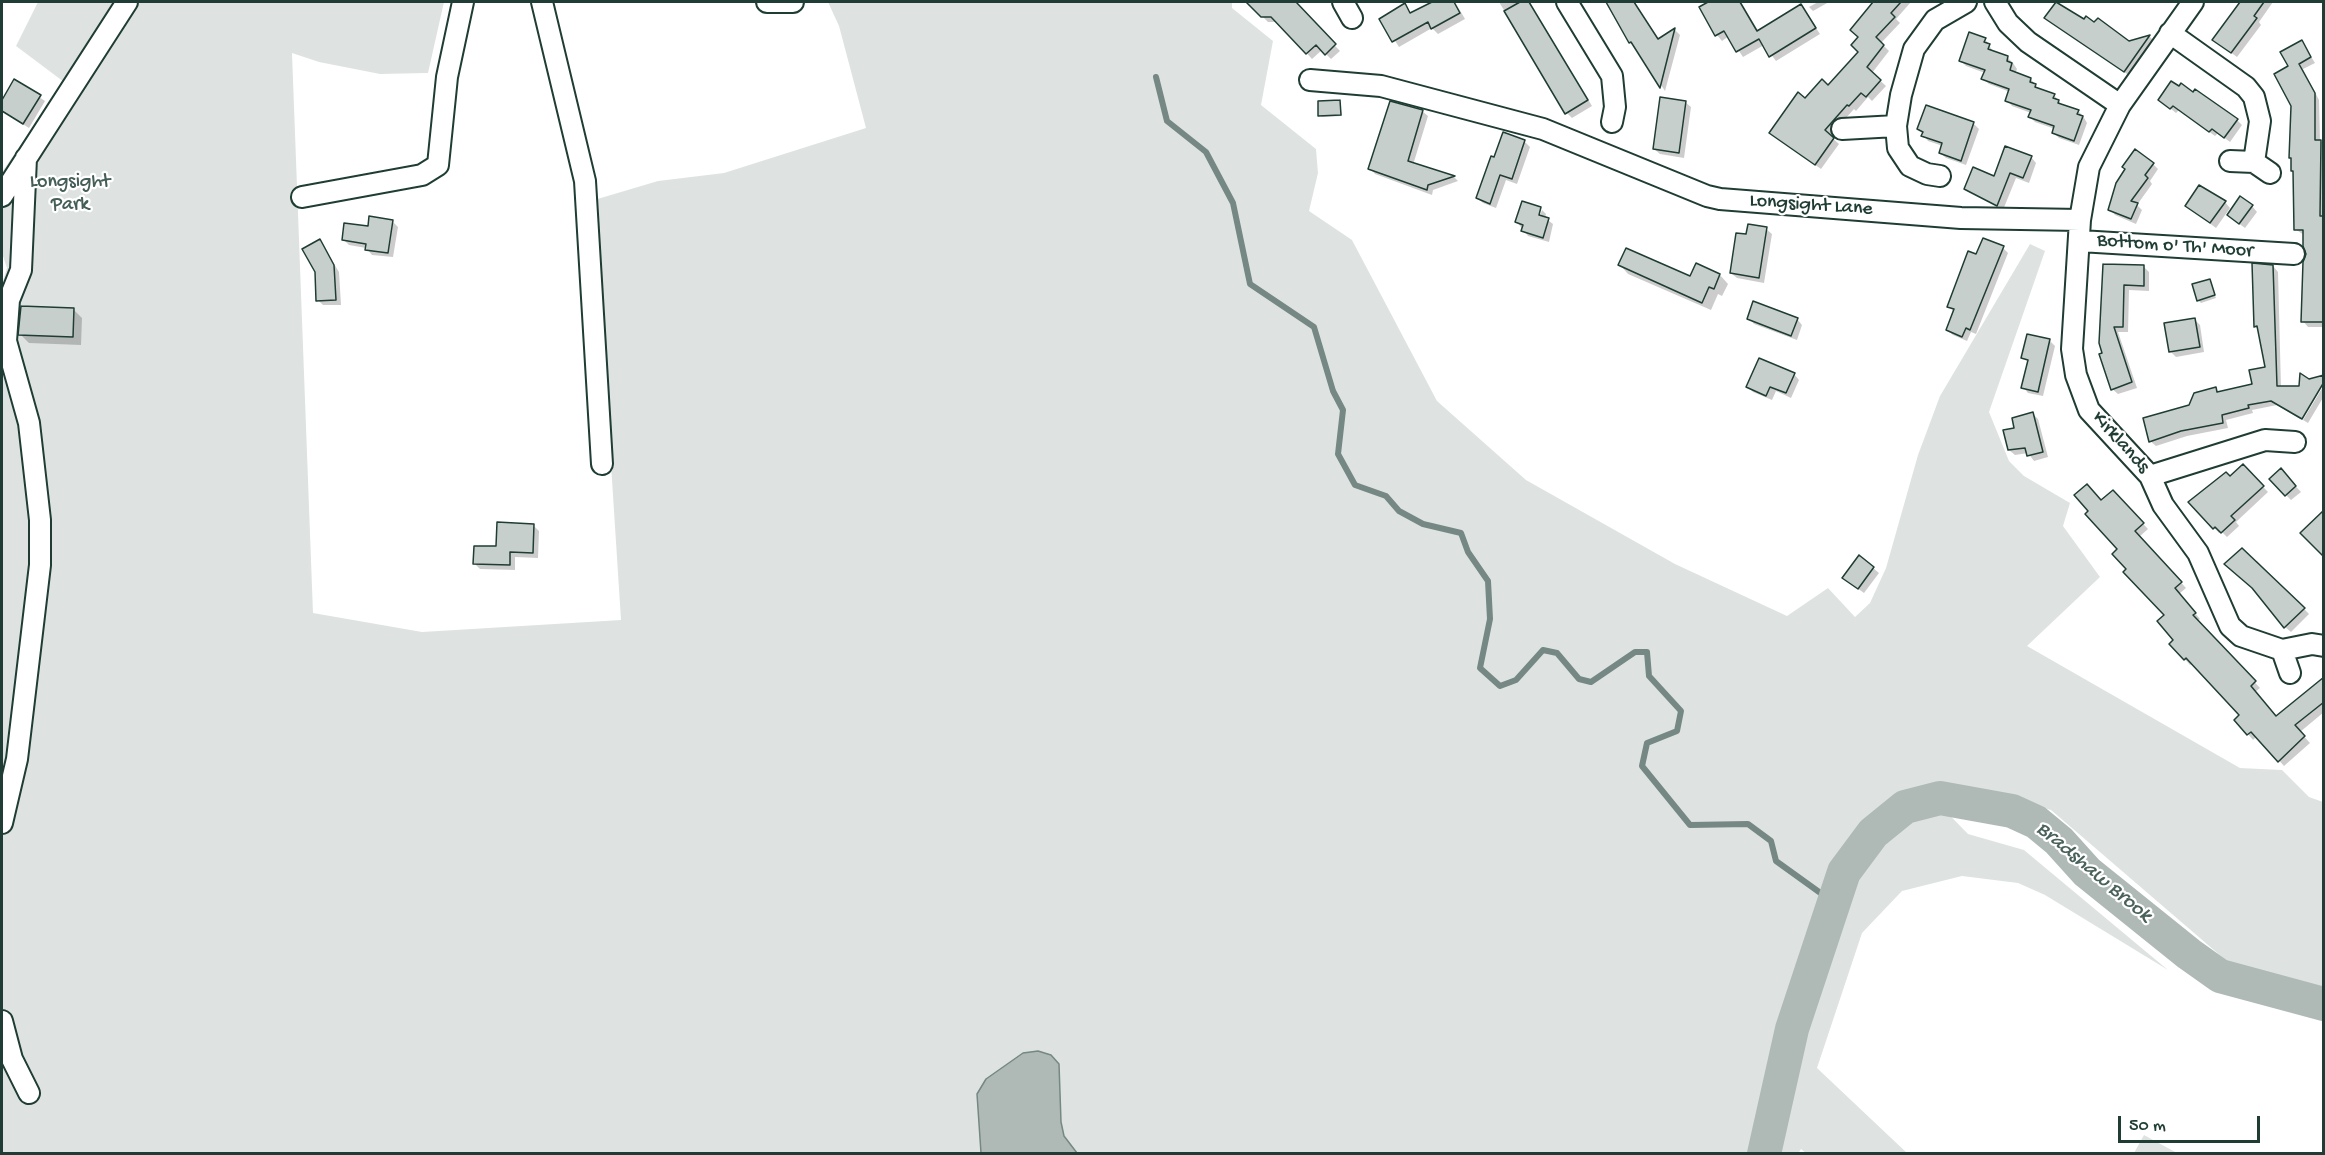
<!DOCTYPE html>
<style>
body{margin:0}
#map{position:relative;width:2325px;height:1155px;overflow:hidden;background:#fff;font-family:"Gochi Hand",sans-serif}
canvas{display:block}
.frame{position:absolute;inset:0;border:3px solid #1f3d34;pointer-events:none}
.scale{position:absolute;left:2118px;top:1116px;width:142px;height:27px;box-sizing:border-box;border:3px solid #1f3d34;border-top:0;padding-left:8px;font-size:18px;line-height:21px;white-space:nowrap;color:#1f3d34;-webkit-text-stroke:4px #fff;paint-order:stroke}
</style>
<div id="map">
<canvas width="2325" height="1155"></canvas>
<div class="frame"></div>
<div class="scale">50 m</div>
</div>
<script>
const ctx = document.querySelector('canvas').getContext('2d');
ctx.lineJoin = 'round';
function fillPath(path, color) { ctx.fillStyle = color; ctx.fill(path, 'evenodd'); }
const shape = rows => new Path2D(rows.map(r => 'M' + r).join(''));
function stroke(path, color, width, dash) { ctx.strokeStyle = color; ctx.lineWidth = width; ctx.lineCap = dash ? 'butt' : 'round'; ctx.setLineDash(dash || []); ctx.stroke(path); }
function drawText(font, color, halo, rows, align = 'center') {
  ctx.font = font + ' "Gochi Hand",sans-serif'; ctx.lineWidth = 4.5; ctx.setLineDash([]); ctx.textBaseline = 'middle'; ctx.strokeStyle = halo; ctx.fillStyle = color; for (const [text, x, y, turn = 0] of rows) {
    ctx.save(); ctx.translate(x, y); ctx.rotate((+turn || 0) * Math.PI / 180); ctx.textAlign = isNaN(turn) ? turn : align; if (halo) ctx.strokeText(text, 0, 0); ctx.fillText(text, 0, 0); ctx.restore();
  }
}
fillPath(shape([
 [38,2,444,2,428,73,380,74,319,62,292,53,313,613,422,632,621,620,594,200,658,181,724,173,866,128,839,26,828,2,1232,2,1232,8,1273,41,1261,105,1316,149,1318,173,1309,211,1352,240,1437,401,1526,480,1675,564,1787,616,1828,588,1855,617,1870,603,1886,568,1918,455,1940,396,2030,244,2045,251,1989,412,2009,461,2024,476,2070,503,2063,526,2100,577,2027,646,2240,768,2282,770,2309,797,2323,802,2323,991,2229,963,2051,810,1978,789,1930,795,1968,834,2024,850,2168,970,2045,895,2018,883,1962,876,1902,891,1862,933,1817,1068,1907,1153,1807,1154,1801,1149,1798,1154,2,1153,2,284,7,268,2,253,2,172,64,82,16,46],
 [2144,1135,2177,1153,2134,1153]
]), '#dee3e2');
const water = shape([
 [1038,1051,1051,1055,1059,1064,1061,1122,1064,1136,1077,1153,981,1153,977,1094,986,1079,1023,1053,1038,1051]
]);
fillPath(water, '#afbab7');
stroke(water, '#758883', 1.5);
fillPath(shape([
 [1253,2,1292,2,1340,51,1331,59,1322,50,1312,59,1278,22,1268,22,1253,7],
 [1435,2,1455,2,1465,19,1438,34,1432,28,1399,47,1381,19,1404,5,1412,14],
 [1499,2,1529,2,1592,106,1572,118,1567,113],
 [1605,2,1634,2,1659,40,1675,30,1680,35,1665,91,1636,47,1630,42],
 [1709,2,1741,2,1759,32,1801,6,1820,34,1776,61,1764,45,1743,57,1729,36,1722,41,1717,35,1701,8],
 [1818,2,1829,2,1813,11,1809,7],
 [1875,2,1911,2,1896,19,1900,23,1881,43,1889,51,1872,73,1886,86,1872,101,1868,97,1856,111,1854,109,1830,136,1839,144,1821,169,1771,133,1806,100,1828,87,1860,52,1860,37,1852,30],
 [2057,2,2085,21,2129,42,2150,37,2155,42,2130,76,2046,18],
 [2239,2,2273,2,2259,22,2261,25,2237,57,2214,40],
 [1985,39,1994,53,2007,57,2013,63,2017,69,2015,74,2031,79,2039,90,2054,95,2062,105,2078,111,2083,116,2087,123,2079,145,2059,138,2054,133,2055,129,2035,122,2030,117,2031,113,2012,106,2007,100,2010,92,1989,84,1983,79,1985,73,1966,66,1961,61],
 [2302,42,2315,63,2303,69,2319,100,2320,140,2324,144,2324,327,2308,327,2303,321,2308,254,2304,235,2295,229,2290,67],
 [15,81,45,101,29,128,2,111,2,103],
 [2160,100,2237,120,2242,125,2230,142,2218,133,2215,136,2179,110,2176,113],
 [1340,102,1342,116,1322,117,1320,115],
 [1685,102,1691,107,1684,158,1660,154,1654,149],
 [1422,111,1428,116,1413,165,1454,177,1458,181,1433,190,1432,195,1375,174,1370,168],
 [1973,123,1979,129,1966,165,1946,158,1940,153,1943,146,1928,141,1919,129],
 [1524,141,1530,147,1517,184,1506,180,1496,208,1483,203,1477,198,1495,159],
 [2031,157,2036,163,2029,183,2016,178,2003,210,1966,188,1995,178],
 [2153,164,2158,169,2150,181,2152,184,2137,205,2142,210,2136,224,2115,215,2110,209],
 [2225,202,2230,208,2216,228,2193,211],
 [2252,206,2257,212,2245,228,2234,220],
 [1540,208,1538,222,1542,210,1546,214,1545,218,1553,224,1549,242,1528,236,1517,222],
 [392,221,398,227,393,257,372,255,366,248,349,245,344,240,369,228],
 [1766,229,1772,234,1764,283,1737,278,1731,273,1748,236],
 [320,241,339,272,341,305,323,305,318,300],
 [2003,248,2008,253,1976,334,1971,332,1967,341,1953,335,1947,330,1954,312,1949,306,1977,256],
 [1620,265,1691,278,1697,265,1720,275,1728,284,1722,296,1718,294,1711,310,1628,274],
 [2105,265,2143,266,2149,272,2149,291,2129,290,2128,332,2118,332,2137,388,2118,394,2112,389,2104,354],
 [2273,266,2278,272,2281,388,2301,387,2309,380,2322,382,2300,419,2277,405,2252,410,2253,413,2226,420,2228,428,2187,436,2156,446,2150,441,2190,406,2216,389,2219,393,2254,385,2266,368,2259,330,2255,326],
 [2209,281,2216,298,2201,303,2198,300],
 [73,309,82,318,81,345,29,343,20,334],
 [1749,318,1797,319,1802,325,1797,340,1754,324],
 [2195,320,2200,325,2204,352,2176,357,2170,351],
 [2050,341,2055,346,2043,396,2028,393,2023,387,2029,363,2023,357],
 [1794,374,1799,380,1791,398,1776,391,1772,400,1753,392,1748,387],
 [2324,385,2324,396,2308,423,2303,420],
 [2033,414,2038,419,2048,457,2034,461,2028,453,2015,455,2009,450,2016,429],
 [2243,466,2268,492,2236,522,2239,526,2227,537,2221,531,2219,533,2190,502,2230,478],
 [2281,471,2301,492,2291,500,2286,495],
 [2113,492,2148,529,2139,537,2186,588,2179,594,2200,619,2197,621,2260,688,2255,692,2277,718,2324,682,2324,712,2300,732,2310,743,2284,766,2257,736,2253,740,2248,734,2241,715,2193,663,2190,665,2171,644,2175,640,2166,615,2128,569,2119,549,2102,502],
 [533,525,539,531,538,558,515,557,515,570,480,569,474,563],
 [2257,561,2309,614,2291,632,2285,627,2254,563],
 [1873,568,1879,573,1864,593,1850,583]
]), '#0003');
stroke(shape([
 [1156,77,1167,121,1206,152,1233,203,1250,284,1314,327,1333,391,1343,410,1338,454,1355,485,1386,496,1399,511,1423,524,1461,533,1468,552,1488,581,1490,619,1480,668,1500,686,1516,680,1543,650,1557,653,1579,679,1591,682,1635,652,1647,652,1649,676,1681,711,1677,731,1647,743,1642,766,1690,825,1748,824,1771,841,1776,861,1833,902]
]), '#758883', 6);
stroke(shape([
 [1764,1154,1792,1029,1844,872,1873,833,1905,807,1940,798,2012,811,2036,822,2059,841,2087,872,2189,954,2220,976,2324,1004]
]), '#afbab7', 34);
const building = shape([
 [1246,2,1296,2,1336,44,1325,55,1316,45,1306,54,1271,17,1261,17,1246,2],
 [1432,2,1454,2,1460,13,1431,29,1428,22,1392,42,1379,19,1405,3,1410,13,1432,2],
 [1520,2,1529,2,1588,100,1565,114,1504,11,1520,2],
 [1606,2,1634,2,1658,39,1675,28,1660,88,1631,42,1629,43,1606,2],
 [1708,2,1740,2,1757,31,1801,4,1816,28,1769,57,1759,39,1736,52,1724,31,1715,36,1699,7,1708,2],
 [1873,2,1901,2,1891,13,1895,17,1876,37,1884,45,1867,67,1881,80,1866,97,1861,93,1849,106,1847,105,1825,130,1834,138,1815,165,1769,133,1798,92,1805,98,1822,79,1828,85,1858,52,1851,45,1858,37,1850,30,1873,2],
 [2056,2,2084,19,2086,16,2094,22,2098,18,2129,41,2150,35,2124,72,2044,18,2056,2],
 [2240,2,2264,2,2254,16,2257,18,2231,53,2212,40,2240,2],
 [1969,32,1986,38,1984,42,1990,44,1988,49,2008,56,2007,61,2012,63,2010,70,2031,78,2030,82,2036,84,2035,87,2055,94,2053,98,2059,100,2058,103,2079,110,2077,114,2083,116,2074,141,2052,133,2054,126,2028,117,2031,110,2005,101,2009,89,1981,79,1985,70,1959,61,1969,32],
 [2302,40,2311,57,2299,64,2315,93,2315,140,2321,140,2320,216,2324,216,2324,322,2301,322,2303,262,2306,254,2303,246,2303,230,2294,230,2293,171,2291,171,2291,158,2289,158,2291,106,2274,74,2288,66,2280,52,2302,40],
 [14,79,41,95,23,124,2,111,2,100,14,79],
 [2171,81,2179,86,2181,83,2193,92,2195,89,2238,119,2224,138,2212,129,2209,132,2173,106,2170,109,2158,100,2171,81],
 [1660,97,1686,101,1679,153,1653,149,1660,97],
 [1340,100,1341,115,1318,116,1318,101,1340,100],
 [1390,101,1423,110,1408,161,1455,176,1428,185,1427,190,1368,169,1390,101],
 [1926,105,1974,122,1961,161,1939,153,1942,143,1921,136,1923,132,1917,129,1926,105],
 [1503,132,1525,140,1512,179,1500,175,1490,204,1476,198,1491,156,1494,157,1503,132],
 [2005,146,2032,156,2023,178,2010,173,1997,206,1964,189,1973,167,1994,176,2005,146],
 [2135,149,2154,163,2145,175,2148,178,2131,201,2138,203,2131,219,2108,210,2116,183,2125,169,2122,167,2135,149],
 [2199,185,2226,201,2210,223,2185,206,2199,185],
 [2240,196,2253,205,2239,224,2227,215,2240,196],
 [1522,201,1541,207,1539,215,1549,218,1543,238,1521,231,1523,225,1515,222,1522,201],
 [369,216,393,220,388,253,365,250,366,244,342,240,344,223,368,226,369,216],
 [1748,224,1767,227,1759,278,1730,273,1736,233,1746,234,1748,224],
 [1983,238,2004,246,1970,330,1966,328,1962,337,1946,330,1954,309,1947,307,1968,251,1976,254,1983,238],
 [320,239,334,265,336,300,316,301,315,272,302,249,320,239],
 [1626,248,1690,276,1696,263,1720,274,1714,289,1709,287,1702,303,1618,265,1626,248],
 [2252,263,2273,265,2277,386,2299,386,2300,373,2309,379,2324,375,2324,382,2302,419,2271,401,2248,405,2249,408,2222,415,2223,423,2181,431,2149,442,2143,418,2189,405,2194,393,2216,387,2217,392,2252,384,2249,370,2265,367,2257,326,2254,327,2252,263],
 [2103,264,2144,265,2144,286,2124,285,2123,327,2114,327,2132,382,2111,390,2099,354,2102,353,2099,343,2103,264],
 [2210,279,2215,295,2197,301,2192,284,2210,279],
 [1753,301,1798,318,1791,336,1747,319,1753,301],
 [21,306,74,308,73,337,18,335,21,306],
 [2195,318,2200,347,2169,352,2164,323,2195,318],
 [2027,334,2050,339,2038,392,2021,388,2028,360,2021,358,2027,334],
 [1759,358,1795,373,1786,393,1770,387,1766,396,1746,387,1759,358],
 [2033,412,2043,452,2027,456,2025,448,2008,450,2003,430,2014,428,2012,418,2033,412],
 [2243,464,2264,486,2231,516,2235,520,2221,533,2215,527,2213,529,2188,502,2226,472,2230,476,2243,464],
 [2281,468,2296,486,2285,496,2269,479,2281,468],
 [2087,484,2101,500,2113,490,2144,523,2135,531,2182,582,2175,588,2196,613,2193,615,2256,681,2251,686,2276,716,2324,677,2324,702,2295,725,2305,736,2278,762,2251,732,2247,735,2234,720,2239,715,2186,658,2184,660,2169,644,2173,640,2157,621,2164,615,2123,572,2126,569,2112,554,2117,549,2085,514,2088,511,2074,495,2087,484],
 [2324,510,2324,557,2300,533,2324,510],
 [497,522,534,524,533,553,510,552,510,565,473,564,474,546,496,546,497,522],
 [2242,548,2305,608,2284,628,2252,588,2224,564,2242,548],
 [1859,555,1874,567,1858,589,1842,578,1859,555]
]);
fillPath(building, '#c7cfcc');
stroke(building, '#1f3d34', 1.5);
const minor = shape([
 [542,2,585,181,602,464],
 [767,2,793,2],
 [1343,2,1352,18],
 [1567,2,1612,76,1615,107,1612,122],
 [1995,2,2008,23,2028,42,2120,105],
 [2193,2,2120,105,2089,167,2080,220,2072,349,2076,375,2089,410,2150,476,2163,505,2198,553,2230,626,2241,636,2282,650,2312,644,2324,646],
 [2170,33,2246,87,2254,97,2260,121,2254,162],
 [1310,80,1381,86,1543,129,1707,196,1720,199,1961,218,2080,220],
 [1842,129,1896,126],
 [2230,161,2254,162,2270,173],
 [1940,176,1927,174,1910,166,1898,148,1896,126,1901,95,1914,49,1935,20,1966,2],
 [2,196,127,2],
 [302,197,422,175,438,165,447,77,463,2],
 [2080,241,2294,254],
 [2150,476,2265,440,2295,442],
 [2282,650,2290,673],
 [2,823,17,759,40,565,40,520,29,423,6,341,9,300,21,270,26,158],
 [2,1021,12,1059,29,1093]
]);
stroke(minor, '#1f3d34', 24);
stroke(minor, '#fff', 20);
drawText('20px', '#455e57', '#fff', [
 ["Longsight",70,183],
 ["Park",70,206]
]);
drawText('20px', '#1f3d34', '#fff', [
 ["Longsight Lane",1811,206,4],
 ["Bottom o' Th' Moor",2175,247,4],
 ["Kirklands",2120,443,48]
]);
drawText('italic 21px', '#4a625b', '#fff', [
 ["Bradshaw Brook",2093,873,40]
]);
</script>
